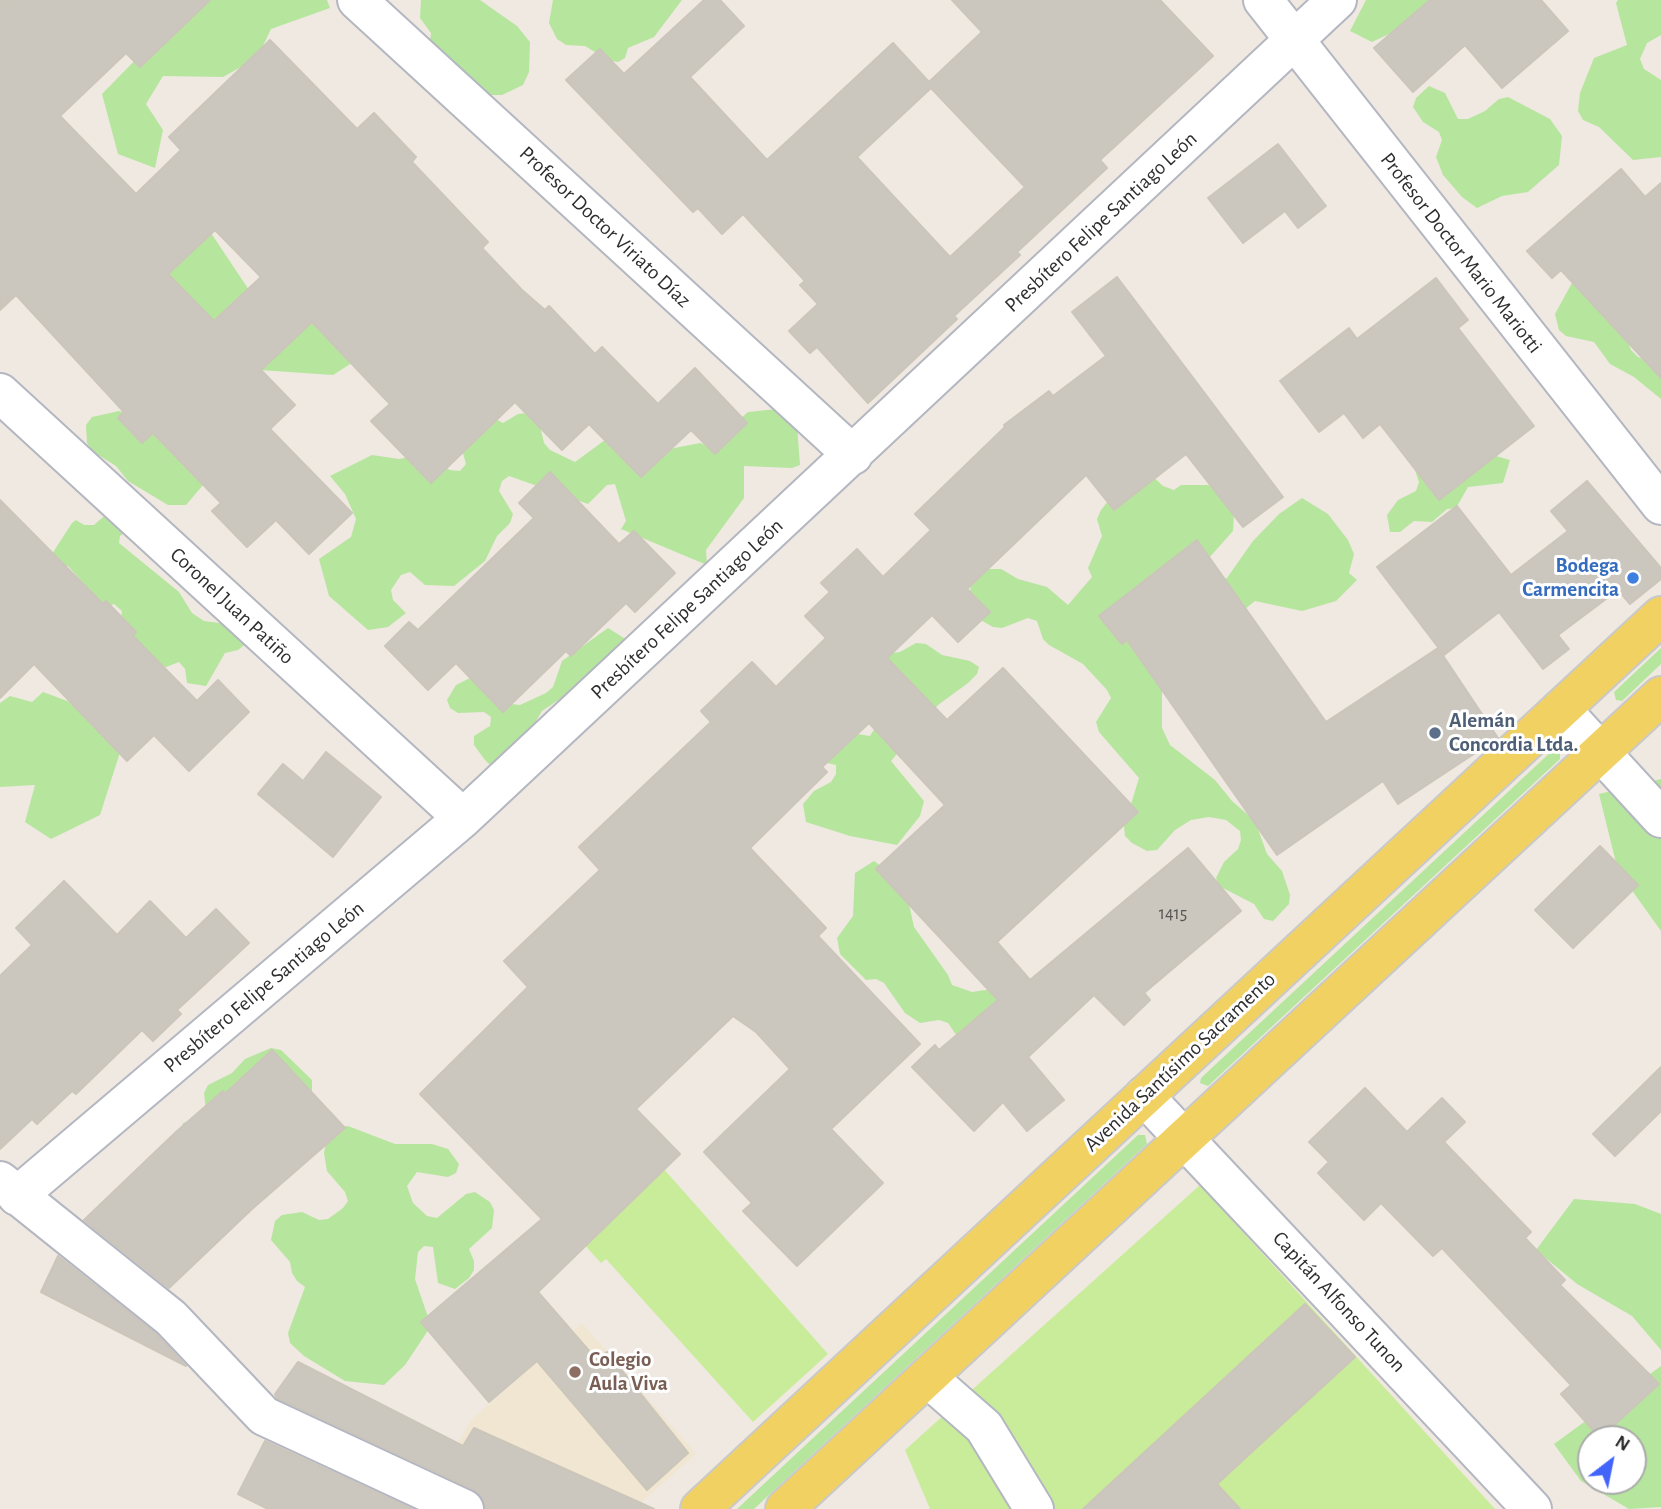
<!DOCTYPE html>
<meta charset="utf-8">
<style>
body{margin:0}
#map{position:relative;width:1661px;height:1509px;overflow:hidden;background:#efe9e1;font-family:"Alegreya Sans",sans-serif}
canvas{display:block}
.north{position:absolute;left:1577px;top:1425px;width:70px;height:70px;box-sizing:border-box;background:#fff;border:2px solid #ababab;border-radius:50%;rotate:32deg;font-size:19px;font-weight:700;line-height:28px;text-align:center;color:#2e2e2e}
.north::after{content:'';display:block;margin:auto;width:24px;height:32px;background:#4264fb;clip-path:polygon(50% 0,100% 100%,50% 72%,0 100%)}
</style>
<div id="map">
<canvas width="1661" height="1509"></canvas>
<div class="north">N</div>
</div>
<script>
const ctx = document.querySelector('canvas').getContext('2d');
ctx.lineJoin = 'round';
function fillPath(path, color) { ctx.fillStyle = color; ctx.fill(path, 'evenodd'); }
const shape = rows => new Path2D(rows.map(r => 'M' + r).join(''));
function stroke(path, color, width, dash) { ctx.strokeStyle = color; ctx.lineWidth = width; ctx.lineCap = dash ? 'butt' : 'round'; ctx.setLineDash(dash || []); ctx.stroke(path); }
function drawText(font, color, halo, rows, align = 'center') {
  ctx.font = font + ' "Alegreya Sans",sans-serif'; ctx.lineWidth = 6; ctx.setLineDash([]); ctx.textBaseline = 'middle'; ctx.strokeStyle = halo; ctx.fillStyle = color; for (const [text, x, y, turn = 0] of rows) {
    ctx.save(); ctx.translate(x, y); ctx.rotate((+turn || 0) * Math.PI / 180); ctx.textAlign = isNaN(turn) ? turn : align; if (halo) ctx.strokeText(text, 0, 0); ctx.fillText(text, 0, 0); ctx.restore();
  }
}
fillPath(shape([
 [582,1323,696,1454,634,1509,499,1509,440,1476,471,1420]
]), '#f0e6d1');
fillPath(shape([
 [194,0,327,0,330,8,271,29,257,58,223,77,163,76,146,104,163,130,155,168,118,154,102,94],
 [421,0,480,0,517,26,530,42,529,72,523,85,502,95,488,95,452,110,443,107,424,87,431,33,420,18],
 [553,0,682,0,654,37,628,48,625,58,618,62,608,60,585,46,566,45,557,39,549,23],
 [1366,0,1432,0,1421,19,1372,42,1350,31],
 [1618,0,1661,0,1661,35,1647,43,1640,59,1644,69,1661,80,1661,157,1633,160,1599,127,1583,120,1578,111,1580,93,1594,58,1627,45,1616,3],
 [1429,86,1445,93,1458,119,1468,119,1485,111,1499,99,1508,97,1550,119,1562,136,1559,165,1528,192,1502,196,1477,208,1462,197,1443,175,1436,157,1442,140,1439,132,1423,122,1413,107,1416,98],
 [211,233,255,299,298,311,358,359,333,375,260,370,164,295,175,248],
 [1573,281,1624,332,1631,350,1638,357,1646,360,1661,358,1661,399,1634,377,1610,364,1594,342,1566,336,1559,330,1555,314],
 [777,409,797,426,800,465,792,468,744,466,744,498,706,550,707,565,621,529,626,521,615,484,607,485,588,504,509,476,502,481,499,491,513,514,510,523,497,536,485,561,454,586,425,585,410,572,401,575,391,590,393,600,406,613,388,627,368,630,329,596,319,559,351,537,356,519,345,494,330,476,372,455,399,459,419,455,450,470,460,471,466,464,461,446,478,410,503,423,518,414,527,413,540,426,544,443,550,450,575,462,605,440,664,450,700,443,708,446,748,412],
 [119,411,129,413,159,439,177,445,204,484,186,505,168,505,128,481,116,466,92,451,87,443,86,425,92,417],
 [1482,452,1510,460,1503,483,1468,487,1456,508,1447,509,1432,522,1414,521,1400,532,1390,532,1387,515,1398,500,1416,491,1419,482,1413,464],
 [1149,473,1163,486,1174,490,1181,485,1209,485,1217,490,1234,513,1233,531,1208,559,1218,581,1227,578,1253,541,1279,514,1302,498,1328,514,1348,540,1354,554,1349,573,1357,580,1336,601,1302,611,1255,601,1162,676,1162,728,1170,745,1215,780,1232,801,1255,821,1267,854,1282,871,1290,895,1289,904,1273,921,1264,919,1254,904,1219,886,1216,878,1224,862,1238,849,1241,840,1240,831,1226,820,1209,817,1191,820,1175,830,1157,850,1147,851,1132,843,1125,836,1124,827,1139,778,1099,732,1096,722,1111,698,1107,690,1083,664,1049,645,1043,639,1037,621,1028,618,1002,628,993,627,977,618,970,592,971,584,983,569,1001,569,1018,579,1047,587,1068,605,1092,577,1088,568,1102,536,1097,519,1101,510,1112,496],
 [111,510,128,530,120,536,119,543,179,592,192,613,204,621,219,623,223,620,252,639,238,650,225,653,206,686,187,683,185,669,179,662,166,667,160,674,120,628,122,611,114,604,105,607,68,566,63,565,52,554,72,523,76,520,84,525,94,525],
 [608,628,627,640,573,690,542,711,533,726,491,766,485,760,474,745,474,736,490,726,491,717,484,712,458,713,450,708,447,700,456,685,472,677,511,704,520,705,546,693,553,687,562,661],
 [916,643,926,644,942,655,970,661,979,667,977,674,968,683,938,705,891,761,924,801,920,816,897,845,850,836,806,822,803,804,814,791,831,782,836,774,836,765,827,763,819,768,851,733,870,736,875,728,864,657,900,652],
 [1661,648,1661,664,1622,701,1616,700,1614,692],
 [43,692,86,708,122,746,100,815,51,839,25,822,35,785,0,787,0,703,10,696,32,702],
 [1554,749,1560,752,1560,759,1208,1086,1200,1083,1201,1078],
 [1661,779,1661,931,1618,871,1599,794],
 [874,861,894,876,907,895,914,927,948,975,952,985,972,992,992,989,1008,999,959,1039,948,1023,939,1020,920,1023,905,1013,884,983,876,979,866,980,840,954,837,938,853,916,855,873],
 [271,1048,281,1050,312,1080,312,1100,180,1132,183,1123,200,1117,206,1111,204,1093,208,1085,232,1073,245,1059],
 [348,1126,395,1144,432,1144,448,1149,459,1164,456,1173,448,1177,417,1172,407,1186,413,1203,427,1216,437,1218,466,1194,475,1192,490,1202,494,1210,492,1228,469,1249,474,1261,474,1270,469,1278,455,1289,438,1283,433,1247,424,1246,418,1252,415,1279,431,1326,405,1365,384,1385,345,1381,304,1356,290,1343,288,1333,305,1287,297,1281,292,1273,290,1262,271,1240,275,1221,282,1215,302,1212,319,1220,328,1219,343,1208,348,1201,345,1192,327,1171,324,1153,326,1143,338,1127],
 [1138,1135,1145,1135,1147,1144,754,1509,737,1509],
 [1574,1199,1635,1204,1661,1214,1661,1350,1632,1316,1577,1284,1536,1250],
 [1661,1366,1661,1507,1629,1509,1581,1481,1554,1444],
 [1591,1439,1633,1439,1633,1481,1591,1481]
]), '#b6e59e');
fillPath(shape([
 [536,1025,828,1354,753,1422,606,1259,601,1263,453,1100],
 [1200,1185,1495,1509,930,1509,905,1450]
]), '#c9ec9a');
const building = shape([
 [0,0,210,0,140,67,126,53,60,116,136,194,181,150,169,137,270,40,357,129,374,113,416,157,412,162,488,242,482,248,522,290,545,310,549,306,595,354,602,347,658,404,695,368,747,423,715,454,691,430,641,477,589,424,562,450,515,402,431,483,371,421,390,404,312,322,261,370,295,405,270,429,352,513,309,554,276,520,247,547,212,511,221,503,153,433,142,443,118,418,124,412,16,295,0,310,0,0],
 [215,230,261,277,214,321,168,274,215,230],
 [704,0,720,0,744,26,690,77,767,160,893,43,929,82,982,32,952,0,1160,0,1213,56,1100,160,1107,168,1017,252,1020,255,954,316,957,319,868,403,817,347,810,353,789,331,818,304,800,285,805,281,743,214,722,234,698,208,693,212,566,80,600,49,624,74,704,0],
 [931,88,1025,187,950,257,857,157,931,88],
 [1430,0,1541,0,1568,31,1502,88,1465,45,1413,92,1374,48,1430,0],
 [1278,144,1326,206,1298,228,1285,211,1243,243,1208,198,1278,144],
 [1621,169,1645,197,1661,183,1661,378,1561,270,1552,278,1527,251,1621,169],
 [1117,277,1283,497,1243,527,1186,454,1114,510,1086,475,967,589,990,612,958,642,932,615,887,658,947,720,1003,668,1138,812,997,942,1030,980,1188,848,1241,911,1144,993,1150,1000,1124,1025,1094,995,1028,1057,1064,1100,1027,1131,1003,1102,974,1131,912,1067,935,1045,939,1050,998,1000,876,869,945,805,869,723,822,767,827,772,750,848,826,928,818,936,920,1044,831,1129,883,1183,797,1266,743,1211,752,1203,704,1152,790,1069,756,1032,733,1016,636,1109,680,1154,538,1292,597,1360,607,1352,688,1453,647,1490,537,1361,489,1402,421,1322,542,1219,420,1094,528,987,504,961,600,870,579,847,711,722,701,711,752,662,776,687,826,638,805,616,830,592,821,583,857,549,883,577,931,530,915,514,1005,427,1004,425,1049,391,1053,396,1106,356,1072,312,1117,277],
 [1436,278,1468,320,1458,328,1534,426,1439,500,1380,424,1363,438,1344,413,1319,432,1280,381,1349,328,1357,339,1436,278],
 [550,472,619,544,634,531,675,573,635,612,626,603,571,656,566,651,503,712,456,663,428,690,385,646,409,622,418,630,534,518,519,503,550,472],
 [1587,481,1661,568,1661,579,1630,604,1618,590,1558,635,1569,649,1543,669,1499,612,1444,655,1377,567,1457,506,1511,575,1568,531,1551,511,1587,481],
 [0,500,103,604,106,601,136,632,133,636,197,701,218,680,249,712,189,771,154,735,127,761,34,664,0,698,0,500],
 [1197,540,1326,722,1438,648,1498,738,1398,804,1383,781,1277,855,1127,640,1122,644,1099,616,1197,540],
 [326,752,381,797,333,857,258,794,283,764,303,781,326,752],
 [1600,846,1638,885,1573,948,1535,910,1600,846],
 [64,881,117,935,150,901,186,938,216,909,249,943,177,1010,181,1014,153,1041,142,1030,76,1094,72,1091,37,1124,32,1119,0,1149,0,976,32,945,16,928,64,881],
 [272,1050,345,1128,252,1209,169,1288,84,1220,176,1132,223,1091,226,1093,272,1050],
 [1661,1067,1661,1111,1615,1156,1593,1134,1661,1067],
 [1365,1088,1407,1132,1442,1098,1465,1122,1444,1142,1531,1232,1525,1238,1565,1280,1560,1285,1659,1384,1600,1438,1561,1394,1571,1385,1442,1248,1433,1256,1381,1203,1364,1220,1318,1173,1329,1162,1309,1142,1365,1088],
 [58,1256,156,1334,186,1366,41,1292,58,1256],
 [1305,1304,1355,1357,1217,1484,1240,1509,1083,1509,1305,1304],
 [298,1362,463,1446,474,1428,654,1509,486,1509,482,1497,473,1489,277,1398,275,1394,298,1362],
 [265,1441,412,1509,268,1509,238,1494,265,1441]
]);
fillPath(building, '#cbc7bf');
stroke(building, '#cbc5ba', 2);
const minor = shape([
 [357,0,853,455],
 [1263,0,1661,505],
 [0,393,463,818],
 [1561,709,1661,818],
 [1144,1096,1532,1509],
 [0,1181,171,1318,264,1416,464,1509],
 [17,1196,463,818,1337,0],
 [928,1378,984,1427,1034,1509]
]);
const major = shape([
 [700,1509,1661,616],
 [785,1509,1661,696]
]);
stroke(minor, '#b4b7c1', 42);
stroke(major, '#c9c9c9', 42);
stroke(minor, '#fff', 38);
stroke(major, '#f2d163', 38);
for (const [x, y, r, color] of [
 [1633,578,7,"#3f7fe0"],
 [1435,733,7,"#5c6f8a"],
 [575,1372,7,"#8d6e63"]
]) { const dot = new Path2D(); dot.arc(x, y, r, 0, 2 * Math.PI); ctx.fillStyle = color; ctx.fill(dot); stroke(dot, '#fff', 2.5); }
drawText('18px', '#555452', null, [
 ["1415",1173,914]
]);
drawText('21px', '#2e2e2e', '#fff', [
 ["Presbítero Felipe Santiago León",1101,222,-43],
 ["Profesor Doctor Viriato Díaz",605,227,43],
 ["Profesor Doctor Mario Mariotti",1461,253,52],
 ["Coronel Juan Patiño",232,606,43],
 ["Presbítero Felipe Santiago León",687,609,-43],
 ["Presbítero Felipe Santiago León",264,987,-40],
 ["Avenida Santísimo Sacramento",1180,1062,-43],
 ["Capitán Alfonso Tunon",1339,1302,47]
]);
drawText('bold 21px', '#366cbe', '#fff', [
 ["Bodega",1619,566],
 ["Carmencita",1619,590]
], 'right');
drawText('bold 21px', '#4e5e75', '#fff', [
 ["Alemán",1449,721],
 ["Concordia Ltda.",1449,745]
], 'left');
drawText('bold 21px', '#785e54', '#fff', [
 ["Colegio",589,1360],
 ["Aula Viva",589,1384]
], 'left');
</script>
